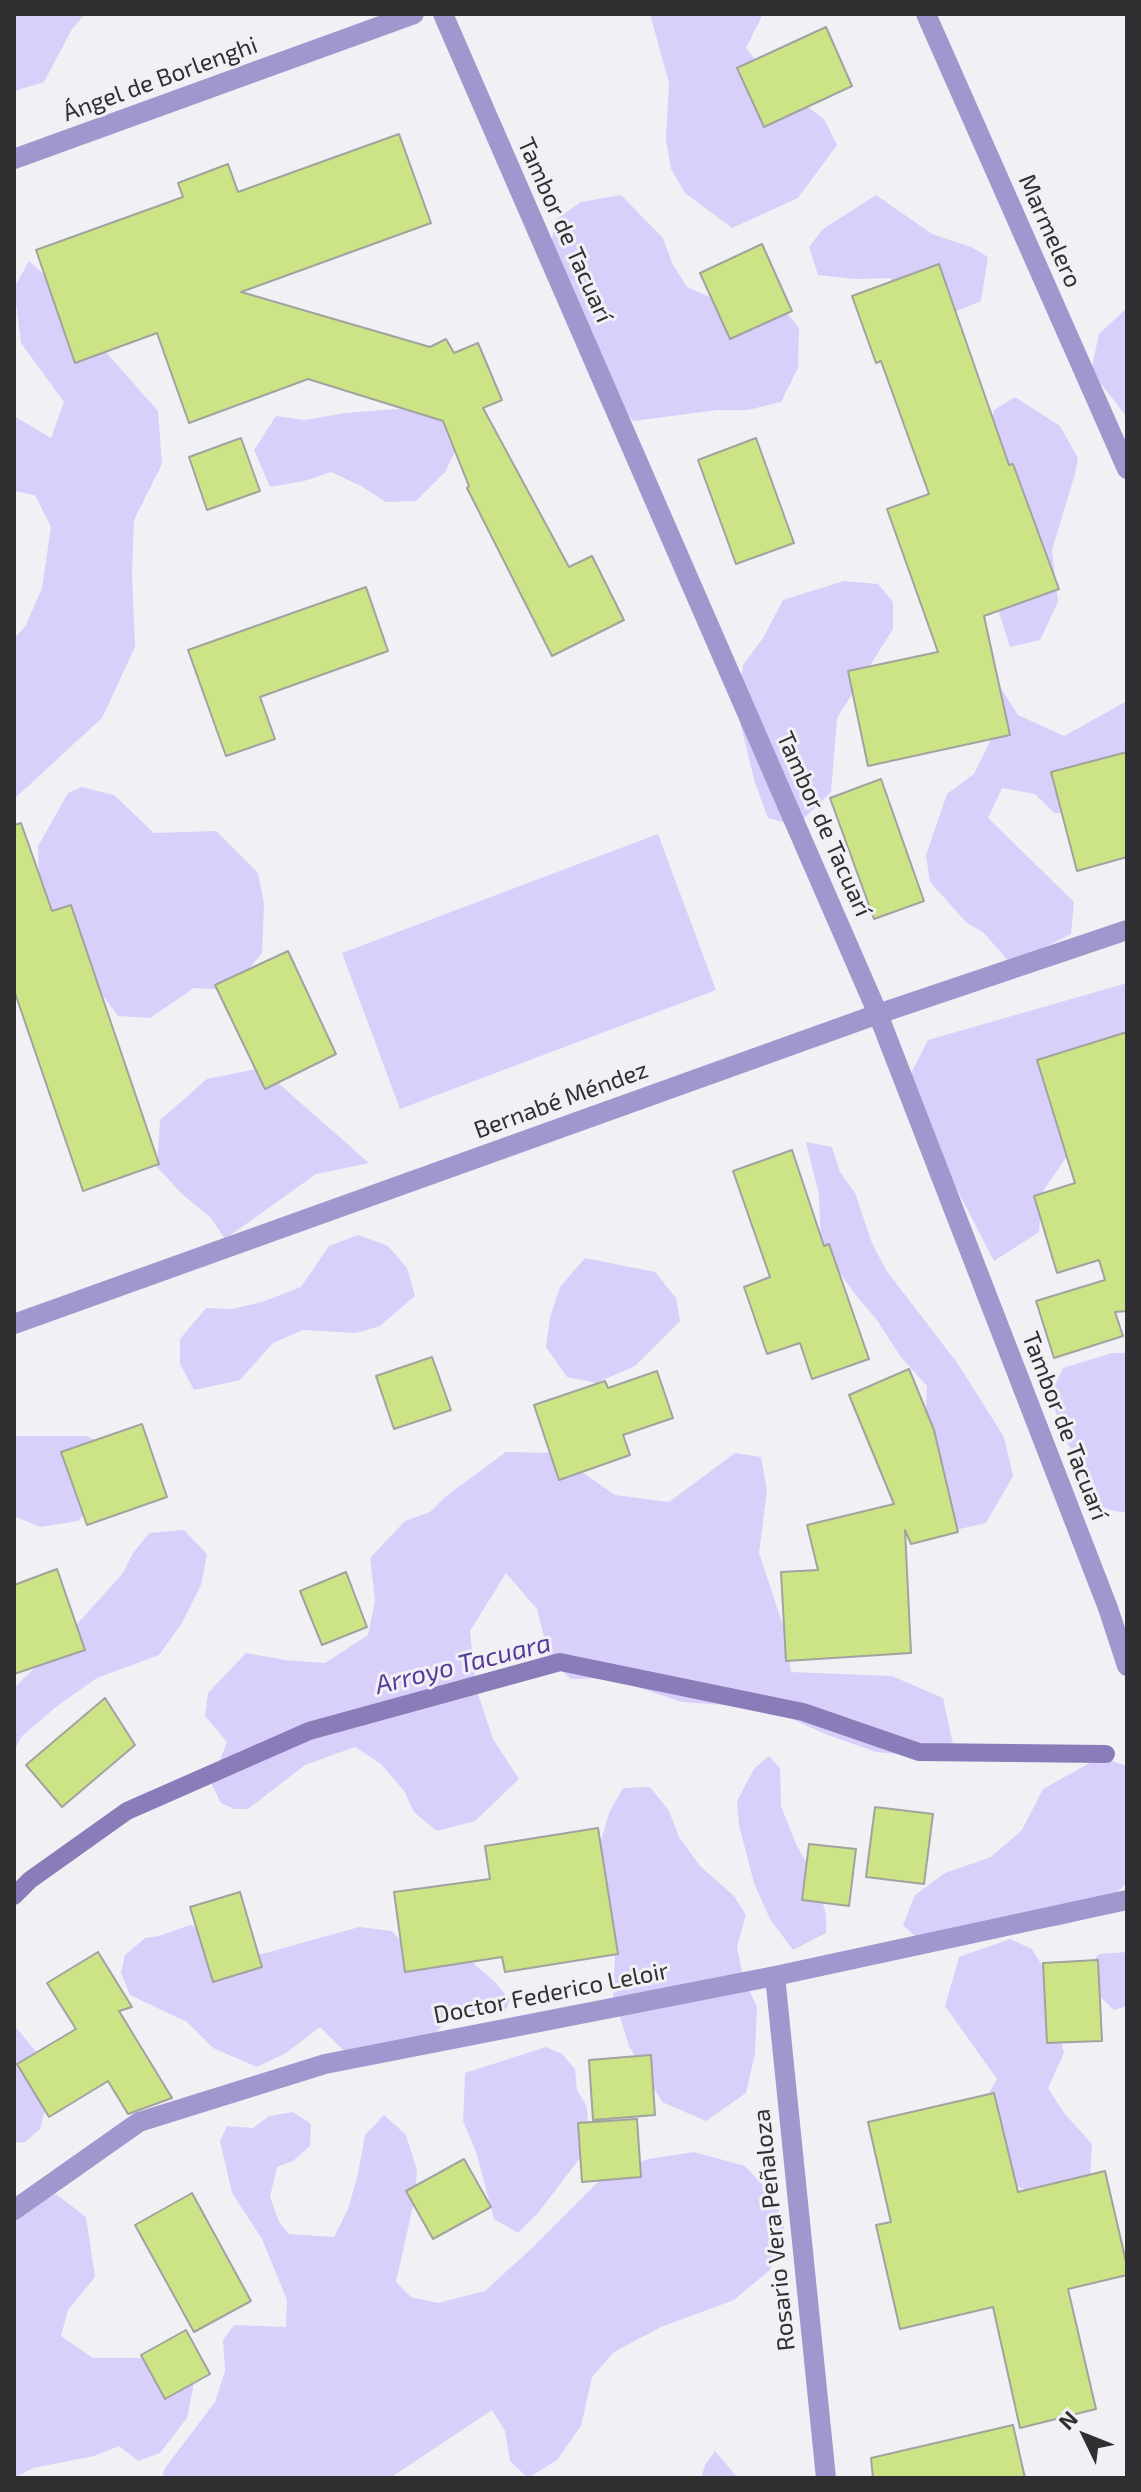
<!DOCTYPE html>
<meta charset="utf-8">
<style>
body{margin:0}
#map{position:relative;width:1141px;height:2492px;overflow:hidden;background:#f1f0f5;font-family:"Exo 2",sans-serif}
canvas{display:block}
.frame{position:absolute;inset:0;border:16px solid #302f31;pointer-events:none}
.north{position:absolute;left:1045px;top:2396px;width:80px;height:80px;-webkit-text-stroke:6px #f1f0f5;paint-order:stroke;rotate:313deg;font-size:22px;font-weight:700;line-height:32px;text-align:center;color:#302f31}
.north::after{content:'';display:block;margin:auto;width:28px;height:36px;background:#302f31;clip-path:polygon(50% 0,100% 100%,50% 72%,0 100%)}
</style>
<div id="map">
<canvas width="1141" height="2492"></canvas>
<div class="frame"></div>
<div class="north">N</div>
</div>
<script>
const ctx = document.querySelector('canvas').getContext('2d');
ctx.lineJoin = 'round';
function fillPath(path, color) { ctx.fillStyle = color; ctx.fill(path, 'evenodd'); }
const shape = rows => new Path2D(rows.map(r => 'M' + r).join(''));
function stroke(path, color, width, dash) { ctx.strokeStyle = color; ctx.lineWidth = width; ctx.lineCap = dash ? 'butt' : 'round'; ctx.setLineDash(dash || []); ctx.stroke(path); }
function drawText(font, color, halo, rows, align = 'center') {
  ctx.font = font + ' "Exo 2",sans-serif'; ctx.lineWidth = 6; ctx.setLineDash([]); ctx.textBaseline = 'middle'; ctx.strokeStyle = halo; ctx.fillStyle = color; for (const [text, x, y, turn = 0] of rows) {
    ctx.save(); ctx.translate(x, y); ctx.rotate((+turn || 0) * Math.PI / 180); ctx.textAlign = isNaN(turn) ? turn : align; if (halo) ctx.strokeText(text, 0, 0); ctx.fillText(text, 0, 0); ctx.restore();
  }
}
fillPath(shape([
 [14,14,85,14,72,29,44,82,15,91],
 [650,14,763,14,746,48,775,83,824,119,837,145,798,198,732,228,685,193,671,169,666,139,669,83],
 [621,195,663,238,672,263,687,287,728,305,778,302,799,328,798,368,781,402,748,410,718,410,633,421,613,395,551,243,556,219,581,202],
 [876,195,932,234,971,247,988,257,981,301,935,320,890,278,854,279,818,275,809,247,823,229],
 [29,261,59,288,82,325,158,411,162,464,134,520,132,574,135,647,102,718,14,799,14,639,26,625,42,588,51,527,35,495,14,491,14,416,51,438,64,402,21,343,14,288],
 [1127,308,1127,417,1091,371,1099,334],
 [1015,397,1060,426,1078,458,1075,474,1052,550,1058,602,1040,640,1010,647,999,613,1016,579,987,437,994,410],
 [397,409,422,409,450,427,455,452,445,472,416,501,386,502,361,486,331,472,304,481,270,487,254,450,276,416,305,420,345,413],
 [844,581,878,584,893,602,893,629,837,718,831,792,796,826,768,818,755,783,737,710,743,665,763,638,783,600],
 [975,647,1018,715,1064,736,1127,701,1127,822,1077,813,1054,813,1035,794,1002,788,988,818,1074,902,1071,934,1011,964,983,932,967,923,930,882,926,855,947,794,974,774,993,735],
 [82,787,114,795,154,833,216,831,258,873,264,904,262,953,231,990,194,988,150,1018,118,1016,82,967,39,886,38,846,68,793],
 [658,834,716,990,400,1109,342,953],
 [1127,983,1127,1032,1109,1037,1075,1059,1072,1149,1043,1191,1039,1232,994,1261,904,1087,928,1040],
 [261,1068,369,1163,316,1174,225,1239,211,1218,183,1195,157,1167,160,1120,207,1079],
 [806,1142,832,1147,840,1172,855,1193,872,1243,886,1270,958,1364,1004,1437,1013,1476,986,1523,942,1533,925,1429,927,1386,900,1356,877,1320,854,1293,821,1246,819,1195],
 [358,1235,388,1246,407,1268,415,1296,380,1326,356,1333,303,1330,273,1343,240,1380,194,1390,180,1364,180,1339,206,1308,232,1309,262,1302,301,1287,329,1246],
 [585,1258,655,1272,676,1298,680,1321,635,1366,596,1383,567,1377,546,1347,550,1317,560,1287],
 [1112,1353,1127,1353,1127,1513,1110,1510,1085,1499,1082,1472,1062,1432,1050,1395,1063,1368],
 [14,1436,87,1436,111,1448,119,1477,78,1521,40,1527,14,1516],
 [506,1452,555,1453,615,1495,669,1502,735,1453,761,1457,767,1490,759,1553,786,1634,791,1672,892,1676,943,1698,954,1749,918,1756,876,1752,825,1734,790,1718,737,1706,682,1702,609,1678,570,1679,549,1656,537,1609,506,1573,470,1631,476,1688,493,1739,519,1779,475,1821,437,1831,414,1812,404,1791,381,1764,355,1747,305,1765,248,1809,234,1809,221,1803,211,1783,227,1742,205,1716,208,1693,246,1653,285,1660,325,1663,368,1635,375,1601,370,1558,405,1521,430,1512,445,1497],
 [184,1530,207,1554,201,1585,182,1623,159,1655,97,1678,57,1706,21,1737,14,1752,14,1688,61,1642,123,1573,133,1553,149,1533],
 [769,1756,780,1768,781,1806,796,1844,818,1884,826,1915,826,1933,793,1950,770,1919,754,1883,739,1825,737,1801,754,1769],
 [1095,1760,1109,1760,1127,1766,1127,1883,1088,1918,1058,1926,998,1918,955,1927,919,1940,903,1925,915,1895,945,1873,991,1857,1022,1830,1043,1789],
 [650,1787,669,1811,679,1837,700,1866,734,1896,746,1915,737,1947,743,1977,757,2007,755,2053,746,2093,706,2121,662,2102,629,2046,613,1995,616,1937,598,1897,593,1869,609,1813,623,1788],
 [190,1925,215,1932,248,1958,359,1927,392,1931,410,1952,466,1957,494,1981,510,2000,504,2014,473,2012,459,2005,425,2046,359,2066,320,2027,286,2053,257,2067,213,2048,187,2022,130,1995,121,1973,125,1955,145,1938,159,1936],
 [1010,1939,1032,1949,1047,1974,1064,2053,1048,2088,1064,2113,1092,2144,1089,2193,1039,2196,1000,2178,979,2111,997,2079,945,2006,959,1957],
 [1127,1952,1127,2006,1114,2010,1093,1990,1088,1967,1099,1954],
 [14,2025,39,2055,47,2104,40,2129,25,2142,14,2143],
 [546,2047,562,2054,575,2069,577,2090,587,2107,588,2129,580,2158,538,2213,518,2233,494,2219,476,2152,463,2121,465,2073],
 [293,2112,311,2124,310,2146,293,2161,277,2167,270,2197,279,2222,289,2234,334,2237,348,2209,358,2174,365,2135,384,2115,406,2135,417,2170,415,2197,396,2282,411,2297,438,2303,485,2291,532,2248,605,2175,648,2159,694,2152,745,2166,774,2197,785,2231,770,2270,734,2300,661,2327,614,2352,592,2377,581,2426,557,2460,528,2478,510,2461,505,2431,492,2410,390,2478,162,2478,165,2468,215,2402,225,2371,223,2340,234,2325,286,2327,287,2300,262,2239,232,2193,220,2141,227,2126,253,2128,269,2116],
 [56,2194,86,2217,95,2277,68,2310,61,2336,93,2358,147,2358,195,2378,187,2418,160,2453,138,2461,119,2446,94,2456,33,2468,14,2478,14,2213],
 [715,2451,738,2478,701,2478,705,2465]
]), '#d8d0fb');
stroke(shape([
 [14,1896,30,1880,127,1811,309,1731,560,1662,803,1712,919,1752,1106,1754]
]), '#8a7cb9', 18);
const building = shape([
 [826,27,852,86,764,127,737,68,826,27],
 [399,134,431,223,241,292,430,347,446,339,454,353,478,343,502,400,483,408,569,567,592,556,624,620,552,656,467,488,469,486,443,421,308,379,189,423,157,333,75,363,36,250,183,197,178,183,228,164,238,192,399,134],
 [762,244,792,311,730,339,700,273,762,244],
 [939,264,1009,465,1013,464,1059,589,984,616,1010,735,868,766,848,671,938,652,887,509,929,494,881,361,876,363,852,296,939,264],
 [241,438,260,491,207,510,189,457,241,438],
 [756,438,794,543,736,564,698,460,756,438],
 [366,587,388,651,260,697,275,739,226,756,188,650,366,587],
 [1127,752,1127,857,1077,871,1051,772,1127,752],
 [881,779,924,901,874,919,830,798,881,779],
 [21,823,52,911,71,905,159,1164,83,1191,14,990,14,825,21,823],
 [288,951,336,1054,265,1089,215,985,288,951],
 [1127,1032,1127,1311,1115,1312,1123,1336,1054,1358,1036,1301,1105,1280,1099,1260,1057,1273,1034,1196,1075,1183,1037,1060,1127,1032],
 [792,1150,824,1246,829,1244,869,1359,812,1379,800,1343,767,1354,744,1287,770,1277,733,1171,792,1150],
 [432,1357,451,1410,394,1429,376,1376,432,1357],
 [909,1369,934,1430,958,1532,911,1544,905,1530,911,1653,786,1661,781,1572,818,1570,807,1525,894,1504,849,1395,909,1369],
 [657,1371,673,1418,623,1435,630,1455,559,1480,534,1405,605,1381,608,1388,657,1371],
 [142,1424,167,1497,87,1525,61,1452,142,1424],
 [57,1569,85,1650,14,1674,14,1585,57,1569],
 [346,1572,367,1627,322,1645,300,1591,346,1572],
 [105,1698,135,1745,62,1807,26,1765,105,1698],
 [875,1807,933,1814,924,1884,866,1877,875,1807],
 [598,1828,618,1954,505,1972,502,1957,405,1972,394,1892,490,1879,485,1846,598,1828],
 [809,1844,856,1849,849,1906,802,1900,809,1844],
 [240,1892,262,1967,213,1982,190,1907,240,1892],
 [98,1952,132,2007,119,2011,172,2098,128,2114,108,2081,49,2117,17,2064,76,2029,47,1983,98,1952],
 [1098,1960,1102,2041,1047,2043,1043,1963,1098,1960],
 [651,2055,655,2115,593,2120,589,2060,651,2055],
 [994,2093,1018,2192,1105,2171,1127,2266,1127,2275,1068,2289,1096,2409,1020,2428,993,2307,900,2329,876,2225,891,2222,868,2122,994,2093],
 [637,2119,641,2177,582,2182,578,2123,637,2119],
 [464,2159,491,2207,433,2239,406,2191,464,2159],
 [192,2193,251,2301,194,2332,135,2225,192,2193],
 [186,2330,210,2374,165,2399,141,2355,186,2330],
 [1013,2425,1025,2478,873,2478,871,2458,1013,2425]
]);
fillPath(building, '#cde486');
stroke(building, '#a1a39e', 2);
stroke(shape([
 [443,14,878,1014,1108,1608,1127,1666],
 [926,14,1127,469],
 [14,159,414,14],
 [14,1324,878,1014,1127,930],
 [775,1976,826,2478],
 [14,2210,139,2122,325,2064,775,1976,1127,1900]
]), '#a196ce', 20);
drawText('24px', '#302f31', '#f1f0f5', [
 ["Ángel de Borlenghi",160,79,-20],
 ["Tambor de Tacuarí",565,230,66],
 ["Marmelero",1050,231,66],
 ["Tambor de Tacuarí",824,824,66],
 ["Bernabé Méndez",561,1100,-20],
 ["Tambor de Tacuarí",1065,1426,69],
 ["Doctor Federico Leloir",551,1993,-11],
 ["Rosario Vera Peñaloza",774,2230,-96]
]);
drawText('italic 26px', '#593b9c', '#f1f0f5', [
 ["Arroyo Tacuara",463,1664,-14]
]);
</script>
